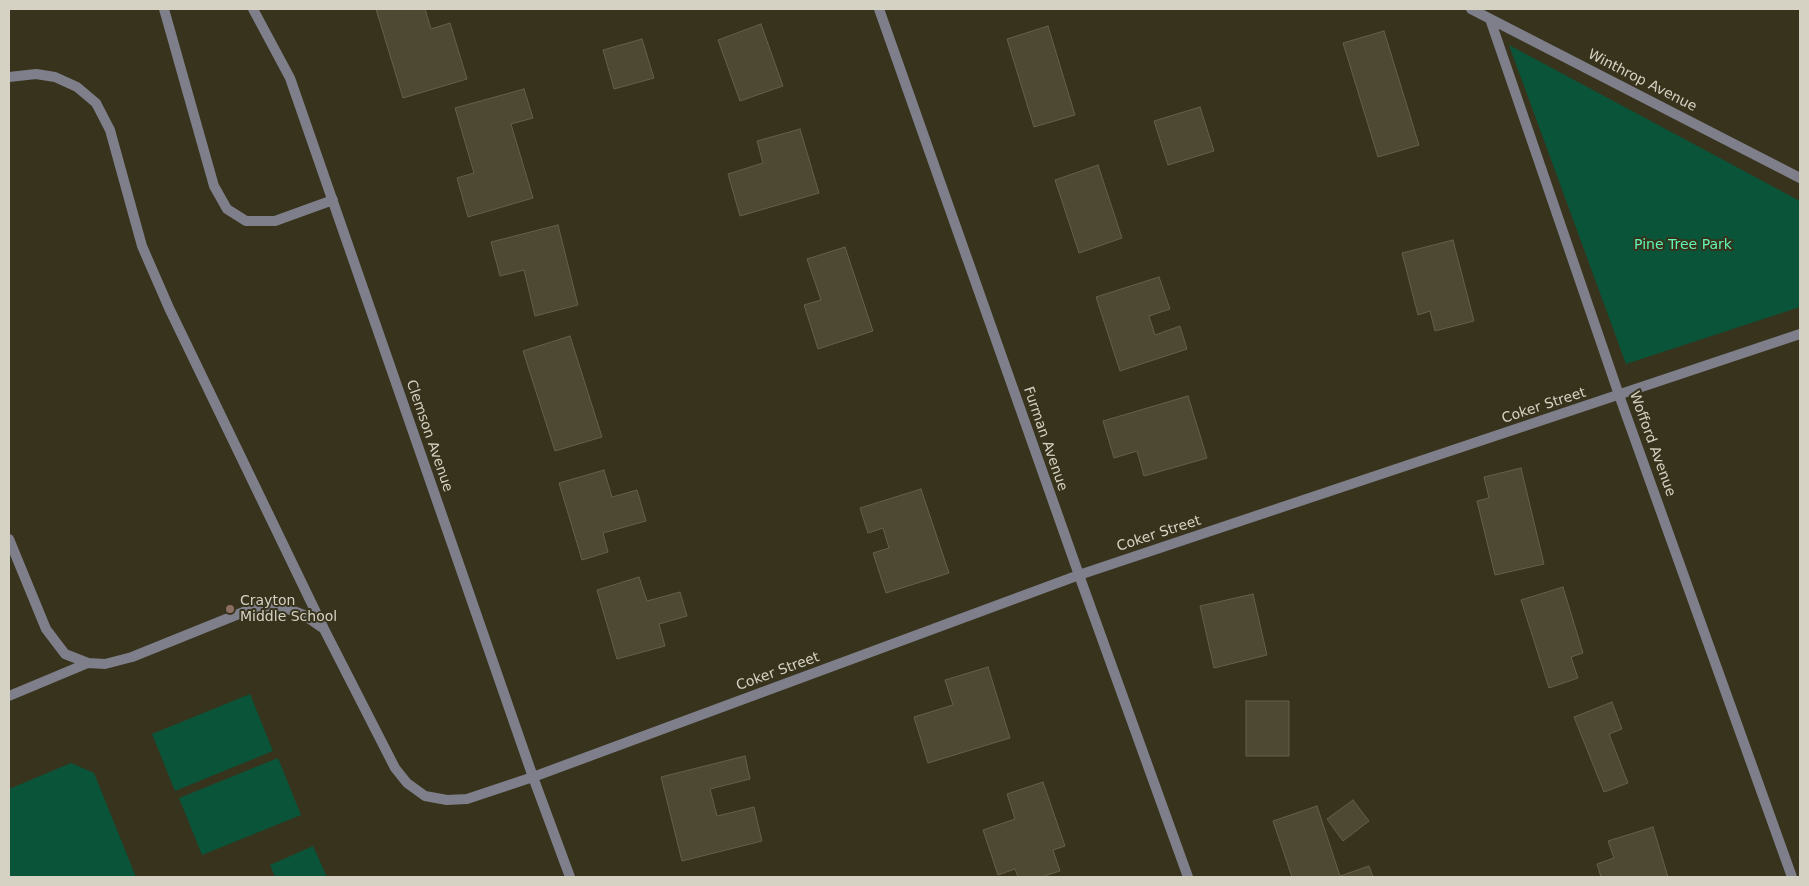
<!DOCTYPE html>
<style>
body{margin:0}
#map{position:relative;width:1809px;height:886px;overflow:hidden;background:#38331c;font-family:"DejaVu Sans",sans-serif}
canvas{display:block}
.frame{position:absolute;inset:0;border:10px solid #d5d2c4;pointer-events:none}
</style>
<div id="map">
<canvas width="1809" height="886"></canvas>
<div class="frame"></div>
</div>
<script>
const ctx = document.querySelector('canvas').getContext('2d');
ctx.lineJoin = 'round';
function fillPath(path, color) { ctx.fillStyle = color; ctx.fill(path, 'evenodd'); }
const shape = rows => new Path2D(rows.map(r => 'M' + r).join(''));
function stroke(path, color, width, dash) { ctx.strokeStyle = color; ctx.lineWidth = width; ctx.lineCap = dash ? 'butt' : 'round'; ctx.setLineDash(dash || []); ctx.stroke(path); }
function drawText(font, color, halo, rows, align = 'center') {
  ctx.font = font + ' "DejaVu Sans",sans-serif'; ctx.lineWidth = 4; ctx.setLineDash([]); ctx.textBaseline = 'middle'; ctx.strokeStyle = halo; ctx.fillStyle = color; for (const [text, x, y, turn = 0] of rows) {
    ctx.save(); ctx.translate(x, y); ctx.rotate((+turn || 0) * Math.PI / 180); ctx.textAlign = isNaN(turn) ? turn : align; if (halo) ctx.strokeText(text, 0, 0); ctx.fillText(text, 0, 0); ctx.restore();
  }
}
fillPath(shape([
 [1509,45,1800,201,1800,307,1626,364],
 [250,694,273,751,175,791,152,734],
 [278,758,301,815,202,855,179,798],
 [71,763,94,773,136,877,9,877,9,789],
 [313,846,327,877,275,877,270,865]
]), '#0a543a');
const building = shape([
 [376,9,425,9,431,29,450,23,467,79,403,98,376,9],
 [761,24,783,86,740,101,718,40,761,24],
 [1048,26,1075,115,1034,127,1007,39,1048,26],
 [1384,31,1419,145,1378,157,1343,43,1384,31],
 [642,39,654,78,614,89,603,50,642,39],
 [524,89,533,118,511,124,533,198,468,217,457,178,474,173,455,108,524,89],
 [1200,107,1214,151,1168,165,1154,121,1200,107],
 [800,129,819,193,740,216,728,174,763,163,757,141,800,129],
 [1098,165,1122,238,1079,253,1055,180,1098,165],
 [558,225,578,305,535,316,524,270,500,276,491,242,558,225],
 [1453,240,1474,321,1435,331,1430,311,1418,315,1402,253,1453,240],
 [845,247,873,331,818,349,804,305,821,300,807,259,845,247],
 [1159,277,1170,309,1149,316,1155,335,1180,326,1187,349,1120,371,1096,297,1159,277],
 [570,336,602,437,555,451,523,351,570,336],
 [1188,396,1207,458,1144,476,1137,451,1114,458,1103,421,1188,396],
 [1521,468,1544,564,1495,575,1477,501,1489,498,1484,477,1521,468],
 [604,470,612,497,637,490,646,521,603,533,608,552,582,560,559,483,604,470],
 [921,489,949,573,886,593,873,553,889,548,883,528,868,533,860,508,921,489],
 [639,577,647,601,680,592,687,616,659,624,665,646,617,659,597,590,639,577],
 [1563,587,1583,653,1571,657,1578,678,1549,688,1521,600,1563,587],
 [1253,594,1267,655,1214,668,1200,606,1253,594],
 [988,667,1010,738,928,763,914,717,953,705,945,680,988,667],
 [1246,701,1289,701,1289,756,1246,756,1246,701],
 [1612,702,1622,729,1609,734,1628,783,1604,792,1574,717,1612,702],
 [745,756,750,779,710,789,717,816,754,807,762,841,682,861,661,777,745,756],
 [1043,782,1065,846,1053,850,1060,871,1041,877,1018,877,1015,869,998,875,983,830,1015,819,1007,794,1043,782],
 [1353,800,1369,821,1343,841,1327,819,1353,800],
 [1317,806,1340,876,1369,866,1373,877,1292,877,1273,821,1317,806],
 [1653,827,1668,877,1601,877,1597,864,1614,858,1608,841,1653,827]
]);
fillPath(building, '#4e4932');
stroke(building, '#656047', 1);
stroke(shape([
 [164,9,214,186,227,209,246,221,275,221,333,200],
 [9,77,36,74,55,77,77,87,96,103,110,130,142,246,169,308,324,629,395,768,407,783,425,796,447,800,467,799,533,777],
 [9,539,46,629,65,654,88,663,105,664,132,657,256,607,280,606,304,615,321,627],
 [9,696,88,663]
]), '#7e7f8a', 10);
stroke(shape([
 [253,9,290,78,533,777,570,877],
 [879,9,1079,575,1188,877],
 [1471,9,1800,178],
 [1490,19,1619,395,1792,877],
 [533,777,1079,575,1800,334]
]), '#7e7f8a', 10);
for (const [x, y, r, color] of [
 [230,609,5,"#8d6e63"]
]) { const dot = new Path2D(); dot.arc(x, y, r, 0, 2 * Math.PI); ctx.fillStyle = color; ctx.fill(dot); stroke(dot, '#38331c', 2); }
drawText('14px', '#d5d2c4', '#38331c', [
 ["Winthrop Avenue",1642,81,27],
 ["Coker Street",1544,406,-18],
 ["Clemson Avenue",429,436,71],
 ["Furman Avenue",1045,439,71],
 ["Wofford Avenue",1652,444,70],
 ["Coker Street",1159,534,-18],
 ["Coker Street",778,672,-20]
]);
drawText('14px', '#5ef7b8', '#38331c', [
 ["Pine Tree Park",1683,245]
]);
drawText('14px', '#d5d2c4', '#38331c', [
 ["Crayton",240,601],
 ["Middle School",240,617]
], 'left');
</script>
